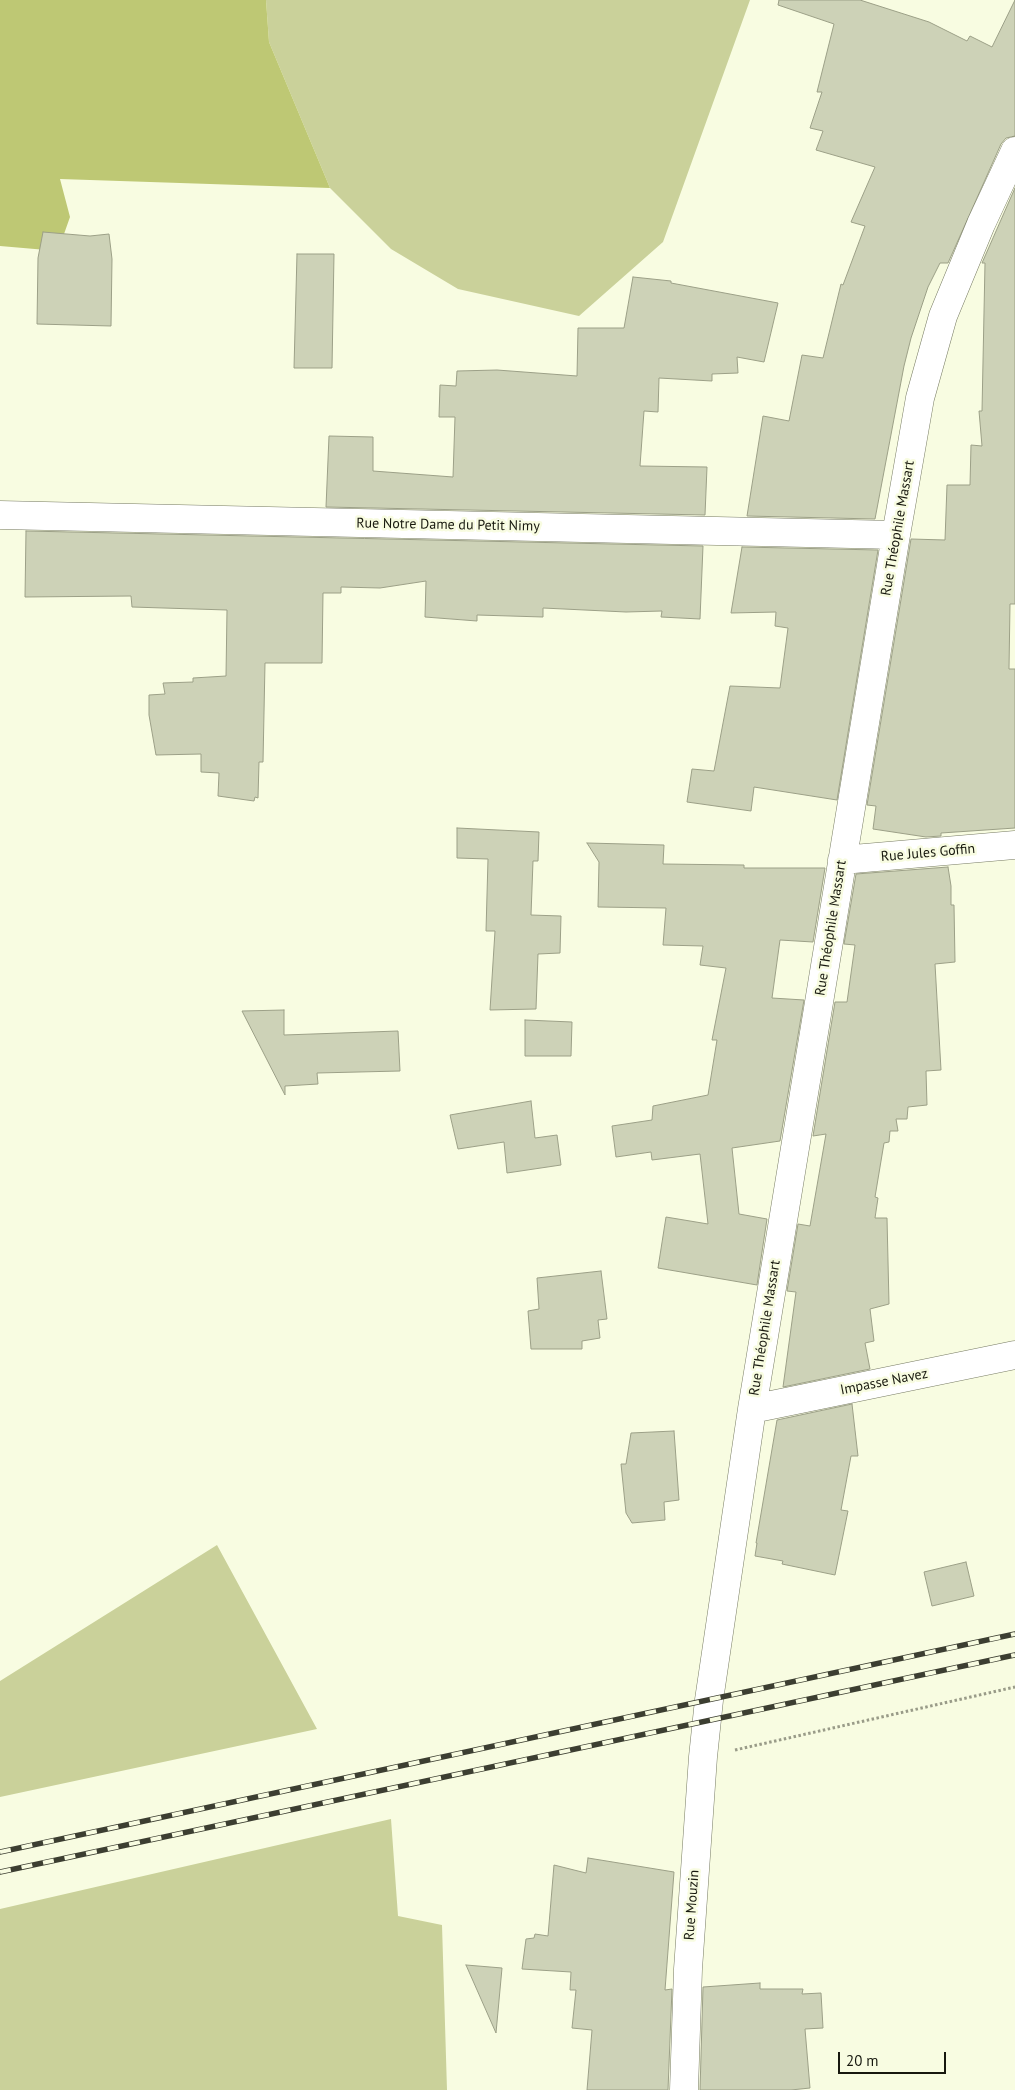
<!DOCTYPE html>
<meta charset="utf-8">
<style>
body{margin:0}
#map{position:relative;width:1015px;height:2090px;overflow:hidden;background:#f8fce1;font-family:"PT Sans",sans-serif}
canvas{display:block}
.scale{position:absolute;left:838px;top:2052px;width:108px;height:22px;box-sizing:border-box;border:2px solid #17180e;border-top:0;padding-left:6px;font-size:15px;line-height:18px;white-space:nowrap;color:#17180e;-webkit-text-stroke:4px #f8fce1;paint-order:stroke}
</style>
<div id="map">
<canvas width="1015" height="2090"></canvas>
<div class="scale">20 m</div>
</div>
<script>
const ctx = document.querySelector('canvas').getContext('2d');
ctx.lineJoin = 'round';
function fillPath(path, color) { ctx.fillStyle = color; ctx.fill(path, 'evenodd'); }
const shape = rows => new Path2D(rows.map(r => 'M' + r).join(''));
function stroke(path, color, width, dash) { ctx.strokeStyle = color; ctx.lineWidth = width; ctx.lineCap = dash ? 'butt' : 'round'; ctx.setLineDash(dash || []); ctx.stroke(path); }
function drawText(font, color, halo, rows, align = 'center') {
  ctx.font = font + ' "PT Sans",sans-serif'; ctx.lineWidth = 5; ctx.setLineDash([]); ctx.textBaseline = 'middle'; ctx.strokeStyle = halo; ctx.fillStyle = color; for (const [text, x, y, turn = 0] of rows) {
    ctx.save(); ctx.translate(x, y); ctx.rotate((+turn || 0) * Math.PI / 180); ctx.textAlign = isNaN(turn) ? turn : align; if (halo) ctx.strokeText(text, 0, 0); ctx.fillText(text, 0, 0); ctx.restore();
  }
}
fillPath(shape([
 [266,0,750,0,663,242,579,316,458,289,391,249,330,188,269,42],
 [217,1545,317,1729,0,1797,0,1681],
 [391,1819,398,1916,442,1925,447,2090,0,2090,0,1909]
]), '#cad19a');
fillPath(shape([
 [0,0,266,0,269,42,330,188,60,179,70,217,58,251,0,246]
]), '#bec874');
const building = shape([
 [779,0,860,0,929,22,967,41,970,36,992,47,1015,0,1015,136,1006,138,1001,144,948,263,940,263,928,287,911,338,904,366,875,519,747,516,763,416,789,421,802,355,823,358,841,284,843,285,865,226,851,222,875,167,816,150,823,131,810,128,822,92,817,92,834,24,778,5,779,0],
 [1015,188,1015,604,1010,604,1009,669,1015,669,1015,828,941,833,941,836,926,837,873,829,876,806,867,805,911,539,945,540,947,485,970,485,971,445,982,446,979,411,982,411,985,263,982,263,1015,188],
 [43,232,90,236,109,234,112,259,111,326,37,324,38,258,43,232],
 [297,254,334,254,332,368,294,368,297,254],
 [633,277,671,281,671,283,778,303,764,362,737,357,738,373,712,374,712,381,659,378,658,412,644,411,640,466,707,467,705,515,326,507,329,436,373,437,373,471,453,477,455,417,439,417,440,385,456,386,457,371,497,370,577,376,578,328,624,328,633,277],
 [26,531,703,546,700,619,661,617,662,611,626,612,543,608,543,617,477,615,477,621,425,617,426,581,380,588,341,587,341,593,323,593,322,663,265,663,263,762,259,762,258,798,255,797,254,801,218,796,219,773,201,772,201,754,156,755,149,715,149,695,165,694,163,683,193,682,193,678,226,676,227,610,132,607,131,596,25,597,26,531],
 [742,547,878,550,837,800,754,787,751,811,687,802,692,769,714,771,730,686,780,688,788,628,775,626,776,612,731,613,742,547],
 [457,828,539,832,538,861,533,861,531,915,561,916,560,953,538,954,536,1009,490,1010,495,931,486,931,488,859,457,858,457,828],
 [587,843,664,845,663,864,744,865,744,868,825,868,813,942,780,940,772,998,804,1000,780,1141,732,1148,739,1214,767,1219,757,1285,658,1268,666,1217,708,1224,700,1154,652,1160,651,1152,616,1157,612,1126,652,1120,653,1106,708,1095,717,1040,712,1040,726,968,700,965,703,946,663,945,666,908,598,907,599,862,587,843],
 [948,867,951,886,951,905,954,905,955,962,935,964,941,1070,926,1071,927,1105,908,1107,907,1119,896,1119,898,1131,890,1131,889,1142,884,1143,875,1197,878,1198,875,1218,887,1218,889,1304,870,1309,874,1341,865,1343,870,1369,783,1387,796,1292,787,1291,798,1224,810,1226,826,1134,813,1136,835,1002,847,1002,855,945,844,944,856,874,948,867],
 [284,1010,284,1035,398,1031,400,1071,317,1073,318,1084,285,1086,285,1095,242,1011,284,1010],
 [525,1020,572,1022,571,1056,525,1056,525,1020],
 [531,1101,535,1138,557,1135,561,1165,507,1173,504,1142,458,1149,450,1115,531,1101],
 [601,1271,607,1319,598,1320,600,1338,582,1341,582,1349,531,1349,528,1311,539,1309,537,1278,601,1271],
 [852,1404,858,1456,851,1456,841,1510,848,1511,835,1575,782,1564,783,1561,755,1556,757,1543,756,1543,777,1420,852,1404],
 [674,1431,679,1500,664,1502,665,1520,632,1523,626,1513,621,1464,626,1464,631,1433,674,1431],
 [966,1562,974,1596,932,1606,924,1572,966,1562],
 [588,1858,674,1872,665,1990,672,1989,668,2090,587,2090,592,2030,572,2028,576,1990,570,1990,571,1972,522,1969,526,1939,534,1938,535,1934,548,1936,554,1865,586,1873,588,1858],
 [466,1965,502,1968,496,2033,466,1965],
 [760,1983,760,1989,803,1989,802,1994,821,1993,823,2028,805,2029,810,2088,791,2090,700,2090,703,1987,760,1983]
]);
fillPath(building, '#cdd2b7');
stroke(building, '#9ca087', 1);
const minor = shape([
 [0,515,896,535],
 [842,860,1015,845],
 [752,1409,1015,1355],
 [684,2090,688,1969,703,1757,709,1700,752,1409,896,535,920,398,943,316,981,224,1015,151]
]);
stroke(minor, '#777b63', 29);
stroke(shape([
 [735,1750,1015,1687]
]), '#999b88', 3, [2.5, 2.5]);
stroke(minor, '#fff', 28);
const rail = shape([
 [0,1852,1015,1634],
 [0,1872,1015,1655]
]);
stroke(rail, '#3c3e31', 5.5);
stroke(rail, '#f8fce1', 4, [11]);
drawText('14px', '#17180e', '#f8fce1', [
 ["Rue Notre Dame du Petit Nimy",448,525,1],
 ["Rue Théophile Massart",898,528,-80],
 ["Rue Jules Goffin",928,853,-5],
 ["Rue Théophile Massart",831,928,-81],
 ["Rue Théophile Massart",765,1328,-81],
 ["Impasse Navez",884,1382,-11],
 ["Rue Mouzin",692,1905,-86]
]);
</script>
